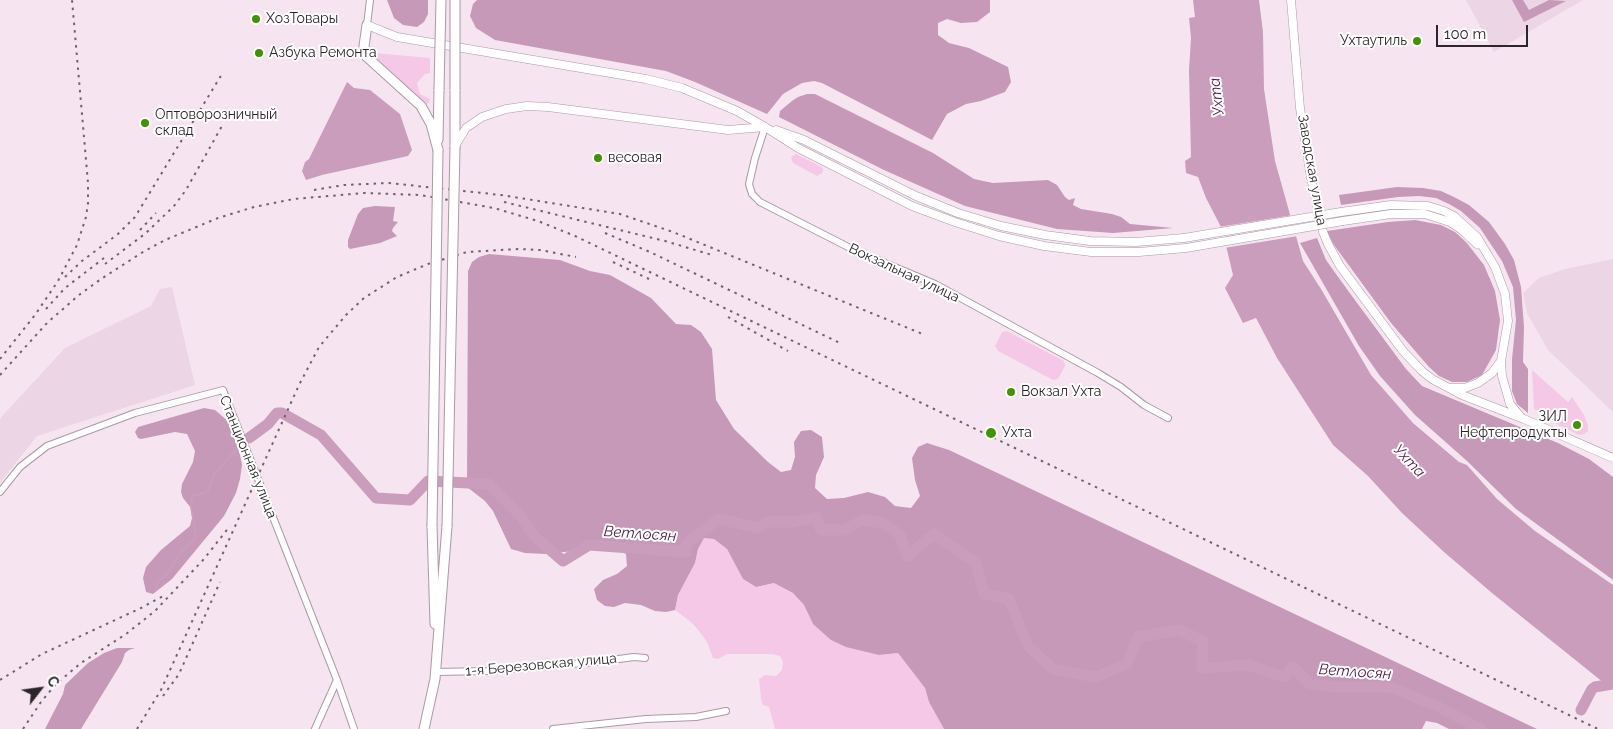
<!DOCTYPE html>
<meta charset="utf-8">
<style>
body{margin:0}
#map{position:relative;width:1613px;height:729px;overflow:hidden;background:#f6e5f1;font-family:Raleway,sans-serif}
canvas{display:block}
.north{position:absolute;left:15px;top:664px;width:50px;height:50px;-webkit-text-stroke:4px #fff;paint-order:stroke;rotate:60deg;font-size:14px;font-weight:700;line-height:20px;text-align:center;color:#2c262a}
.north::after{content:'';display:block;margin:auto;width:18px;height:22px;background:#2c262a;clip-path:polygon(50% 0,100% 100%,50% 72%,0 100%)}
.scale{position:absolute;left:1436px;top:25px;width:92px;height:22px;box-sizing:border-box;border:2px solid #2c262a;border-top:0;padding-left:6px;font-size:15px;line-height:18px;white-space:nowrap;color:#2c262a;-webkit-text-stroke:4px #fff;paint-order:stroke}
</style>
<div id="map">
<canvas width="1613" height="729"></canvas>
<div class="north">С</div>
<div class="scale">100 m</div>
</div>
<script>
const ctx = document.querySelector('canvas').getContext('2d');
ctx.lineJoin = 'round';
function fillPath(path, color) { ctx.fillStyle = color; ctx.fill(path, 'evenodd'); }
const shape = rows => new Path2D(rows.map(r => 'M' + r).join(''));
function stroke(path, color, width, dash) { ctx.strokeStyle = color; ctx.lineWidth = width; ctx.lineCap = dash ? 'butt' : 'round'; ctx.setLineDash(dash || []); ctx.stroke(path); }
function drawText(font, color, halo, rows, align = 'center') {
  ctx.font = font + ' Raleway,sans-serif'; ctx.lineWidth = 4; ctx.setLineDash([]); ctx.textBaseline = 'middle'; ctx.strokeStyle = halo; ctx.fillStyle = color; for (const [text, x, y, turn = 0] of rows) {
    ctx.save(); ctx.translate(x, y); ctx.rotate((+turn || 0) * Math.PI / 180); ctx.textAlign = isNaN(turn) ? turn : align; if (halo) ctx.strokeText(text, 0, 0); ctx.fillText(text, 0, 0); ctx.restore();
  }
}
fillPath(shape([
 [1466,0,1583,0,1494,52],
 [1613,259,1613,412,1548,350,1527,313,1523,293,1539,278,1565,269],
 [172,287,195,385,37,436,0,483,0,419,4,414,65,348,151,306,160,289]
]), '#ecd5e4');
fillPath(shape([
 [375,53,430,58,430,73,425,74,417,83,420,94,430,99,429,103,424,105,371,56],
 [796,154,822,167,823,170,822,173,817,176,793,163,791,157],
 [1007,331,1064,361,1065,366,1058,379,1053,380,998,351,995,346,1002,332],
 [1532,370,1568,402,1572,397,1584,415,1588,425,1588,431,1584,434,1579,435,1552,422,1551,416,1534,409],
 [704,537,714,539,727,549,743,579,756,587,774,583,793,593,804,605,813,624,879,655,898,653,925,688,929,702,944,729,775,729,769,707,763,705,761,699,759,679,765,675,776,676,782,670,783,662,780,656,772,654,727,654,718,659,713,658,707,642,699,631,692,623,675,610,678,595,695,563,698,549]
]), '#f6c8e7');
fillPath(shape([
 [387,0,428,0,428,14,424,22,417,27,403,25,394,18],
 [477,0,990,0,990,12,977,22,961,23,947,19,938,23,938,35,949,43,969,48,1008,67,1011,82,1005,92,981,101,966,104,947,114,932,140,822,83,814,81,802,83,783,94,767,114,695,82,666,71,495,40,476,28,470,16,473,4],
 [1512,0,1523,0,1529,10,1549,0,1566,1,1524,22],
 [807,94,815,94,933,153,974,179,993,183,1048,180,1057,185,1065,197,1069,200,1075,198,1073,205,1081,209,1112,214,1121,217,1130,224,1173,228,1113,233,1057,229,965,206,884,170,779,117,780,111,792,101,798,97],
 [1397,187,1423,188,1441,191,1456,198,1469,205,1489,222,1505,244,1514,260,1521,287,1524,327,1523,362,1528,369,1528,413,1517,404,1512,391,1512,359,1516,320,1513,287,1502,261,1480,228,1461,211,1449,204,1436,198,1419,196,1398,197,1341,205,1339,195],
 [375,206,395,207,393,221,398,222,393,228,392,231,397,236,380,243,350,249,348,247,348,240,358,214,363,208],
 [1415,220,1441,225,1455,232,1466,242,1484,265,1495,291,1500,320,1496,350,1482,375,1467,382,1452,382,1439,376,1429,367,1391,323,1334,245,1327,231,1388,222],
 [1317,238,1326,260,1349,292,1406,369,1422,386,1558,443,1589,459,1613,477,1613,580,1516,509,1467,461,1415,415,1380,376,1359,346,1300,243],
 [489,254,560,260,590,271,610,275,651,298,676,324,691,325,701,332,712,349,716,400,734,429,768,462,781,472,791,470,795,457,794,442,801,431,811,430,822,437,824,457,816,475,815,488,827,499,844,498,868,492,885,497,895,506,911,508,920,496,915,480,912,458,918,447,927,443,949,450,1537,729,1449,729,1437,723,1426,721,1422,729,944,729,929,702,925,688,898,653,879,655,846,647,831,640,813,624,804,605,793,593,774,583,756,587,743,579,727,549,714,539,704,538,698,549,695,563,678,595,675,610,666,612,655,611,641,605,625,603,614,607,605,606,597,600,594,589,603,580,617,574,627,566,626,554,611,547,546,554,525,553,511,549,493,511,485,501,467,487,468,271,472,262,479,257],
 [204,408,215,410,229,422,240,455,242,465,240,479,236,493,224,516,172,579,153,594,146,592,143,578,146,567,161,550,190,526,192,518,191,508,183,498,181,492,182,484,193,462,195,451,187,434,175,432,141,439,138,438,135,432,138,427],
 [117,648,135,648,129,650,125,653,122,662,81,729,45,729,63,694,65,685,88,663,104,653]
]), '#c599b7');
fillPath(shape([
 [1193,0,1259,0,1263,32,1264,89,1275,161,1303,261,1321,289,1371,375,1413,423,1459,462,1467,465,1497,499,1535,531,1613,585,1613,687,1604,683,1492,593,1444,552,1402,513,1368,476,1333,445,1277,358,1256,318,1243,323,1225,288,1233,275,1222,229,1206,198,1198,177,1186,173,1185,161,1191,157,1189,70,1191,38,1189,18,1195,17],
 [347,82,354,88,370,90,400,114,412,150,408,156,322,175,306,180,302,171,305,162,309,159]
]), '#ca9dbc');
fillPath(shape([
 [1293,215,1298,236,1224,248,1219,227]
]), '#f6e5f1');
stroke(shape([
 [156,589,158,581,166,575,181,552,194,540,196,535,191,506,192,496,205,493,208,490,215,473,237,449]
]), '#ca9dbc', 2);
stroke(shape([
 [249,438,268,424,277,413,282,413,321,435,376,498,410,500,428,481,489,484,520,515,535,537,563,561,589,545,686,552,686,544,719,519,758,528,767,522,794,522,816,517,821,530,845,530,862,520,883,523,900,535,907,556,934,534,976,563,984,594,1009,599,1028,646,1053,669,1095,677,1127,664,1138,637,1179,630,1203,641,1202,668,1248,665,1284,677,1293,667,1310,684,1335,687,1391,687,1439,707,1481,729],
 [1581,710,1592,689,1595,687,1613,684]
]), '#ca9dbc', 11);
const minor = shape([
 [367,25,370,0],
 [765,127,755,158,749,184,752,194,760,202,854,250,935,284,1098,373,1121,387,1144,405,1168,418],
 [0,492,20,467,47,446,135,413,223,390,337,680,354,729],
 [436,672,487,671,596,662,634,657,645,658],
 [315,729,337,680],
 [553,729,646,719,696,717,726,711]
]);
const tertiary = shape([
 [1291,0,1300,108,1311,178,1323,232,1328,244,1340,266,1403,351,1422,371,1432,379,1462,395,1524,419,1613,458],
 [367,25,397,37,646,79,682,88,737,111,765,127,798,148,912,206,955,222,999,236,1044,246,1091,252,1139,252,1186,248],
 [776,130,804,140,916,196,958,213,1001,226,1045,235,1090,241,1136,242,1184,238],
 [455,146,466,128,482,117,506,109,527,106,548,107,728,130,765,127],
 [1341,212,1391,205,1428,206,1444,211,1454,216,1477,237,1495,267,1505,294,1508,321,1501,361,1502,376,1510,404,1520,416],
 [1343,221,1391,214,1425,214,1450,222,1462,230,1477,244],
 [1451,388,1465,388,1478,383,1492,373,1501,361]
]);
const secondary = shape([
 [367,25,364,46,367,57,421,106,431,124,438,150],
 [455,89,455,147],
 [438,140,439,89],
 [432,526,435,624],
 [424,729,435,679,447,526]
]);
stroke(minor, '#aa9aa5', 8);
stroke(tertiary, '#aa9aa5', 9);
stroke(secondary, '#aa9aa5', 11);
stroke(minor, '#fff', 6);
stroke(tertiary, '#fff', 8);
stroke(secondary, '#fff', 9);
stroke(shape([
 [314,190,344,185,389,183,501,195,620,214,673,232,925,335],
 [504,202,665,241,712,255],
 [140,230,156,213],
 [605,233,650,252,842,344],
 [613,262,649,279],
 [105,264,146,233,174,206,186,190,222,126],
 [65,277,82,261,118,234,135,217,222,74],
 [46,309,65,288,108,255],
 [728,317,788,351],
 [0,359,35,315,58,281,77,245,86,217,88,203,88,183,72,0],
 [0,375,47,323,79,295,101,279,143,252,165,240,218,218,254,207,294,199,364,193,420,195,494,208,538,221,575,236,1598,729],
 [0,680,42,654,141,608,165,595],
 [163,696,179,674,220,582],
 [23,729,41,702,56,684,81,663,126,634,155,611,204,559,230,526],
 [137,729,161,690,299,385,319,347,346,315,364,298,397,277,428,264,467,252,518,249,540,250,576,257]
]), '#6d636a', 2, [2.5, 5]);
const tertiaryBridge = shape([
 [1184,238,1341,212],
 [1186,248,1343,221]
]);
const secondaryBridge = shape([
 [439,89,441,0],
 [455,89,455,0],
 [432,526,438,150],
 [447,526,455,147]
]);
stroke(tertiaryBridge, '#aa9aa5', 9, []);
stroke(secondaryBridge, '#aa9aa5', 11, []);
stroke(tertiaryBridge, '#fff', 8);
stroke(secondaryBridge, '#fff', 9);
for (const [x, y, r, color] of [
 [256,19,5,"#3f9400"],
 [1417,41,5,"#3f9400"],
 [259,53,5,"#3f9400"],
 [145,123,5,"#3f9400"],
 [598,158,5,"#3f9400"],
 [1011,392,5,"#3f9400"],
 [1577,425,5,"#3f9400"],
 [991,433,6,"#3f9400"]
]) { const dot = new Path2D(); dot.arc(x, y, r, 0, 2 * Math.PI); ctx.fillStyle = color; ctx.fill(dot); stroke(dot, '#fff', 2); }
drawText('14px', '#2c262a', '#fff', [
 ["ХозТовары",266,19],
 ["Ухтаутиль",1407,41,"right"],
 ["Азбука Ремонта",269,53],
 ["Оптоворозничный",155,115],
 ["склад",155,131],
 ["весовая",608,158],
 ["Вокзал Ухта",1021,392],
 ["ЗИЛ",1567,417,"right"],
 ["Нефтепродукты",1567,433,"right"],
 ["Ухта",1002,433]
], 'left');
drawText('14px', '#2c262a', '#fff', [
 ["Заводская улица",1312,170,80],
 ["Вокзальная улица",904,273,25],
 ["Станционная улица",248,457,68],
 ["1-я Березовская улица",541,665,-5]
]);
drawText('italic 15px', '#4e1942', '#fff', [
 ["Ухта",1217,97,-97],
 ["Ухта",1409,461,47],
 ["Ветлосян",640,534,4],
 ["Ветлосян",1355,672,4]
]);
</script>
